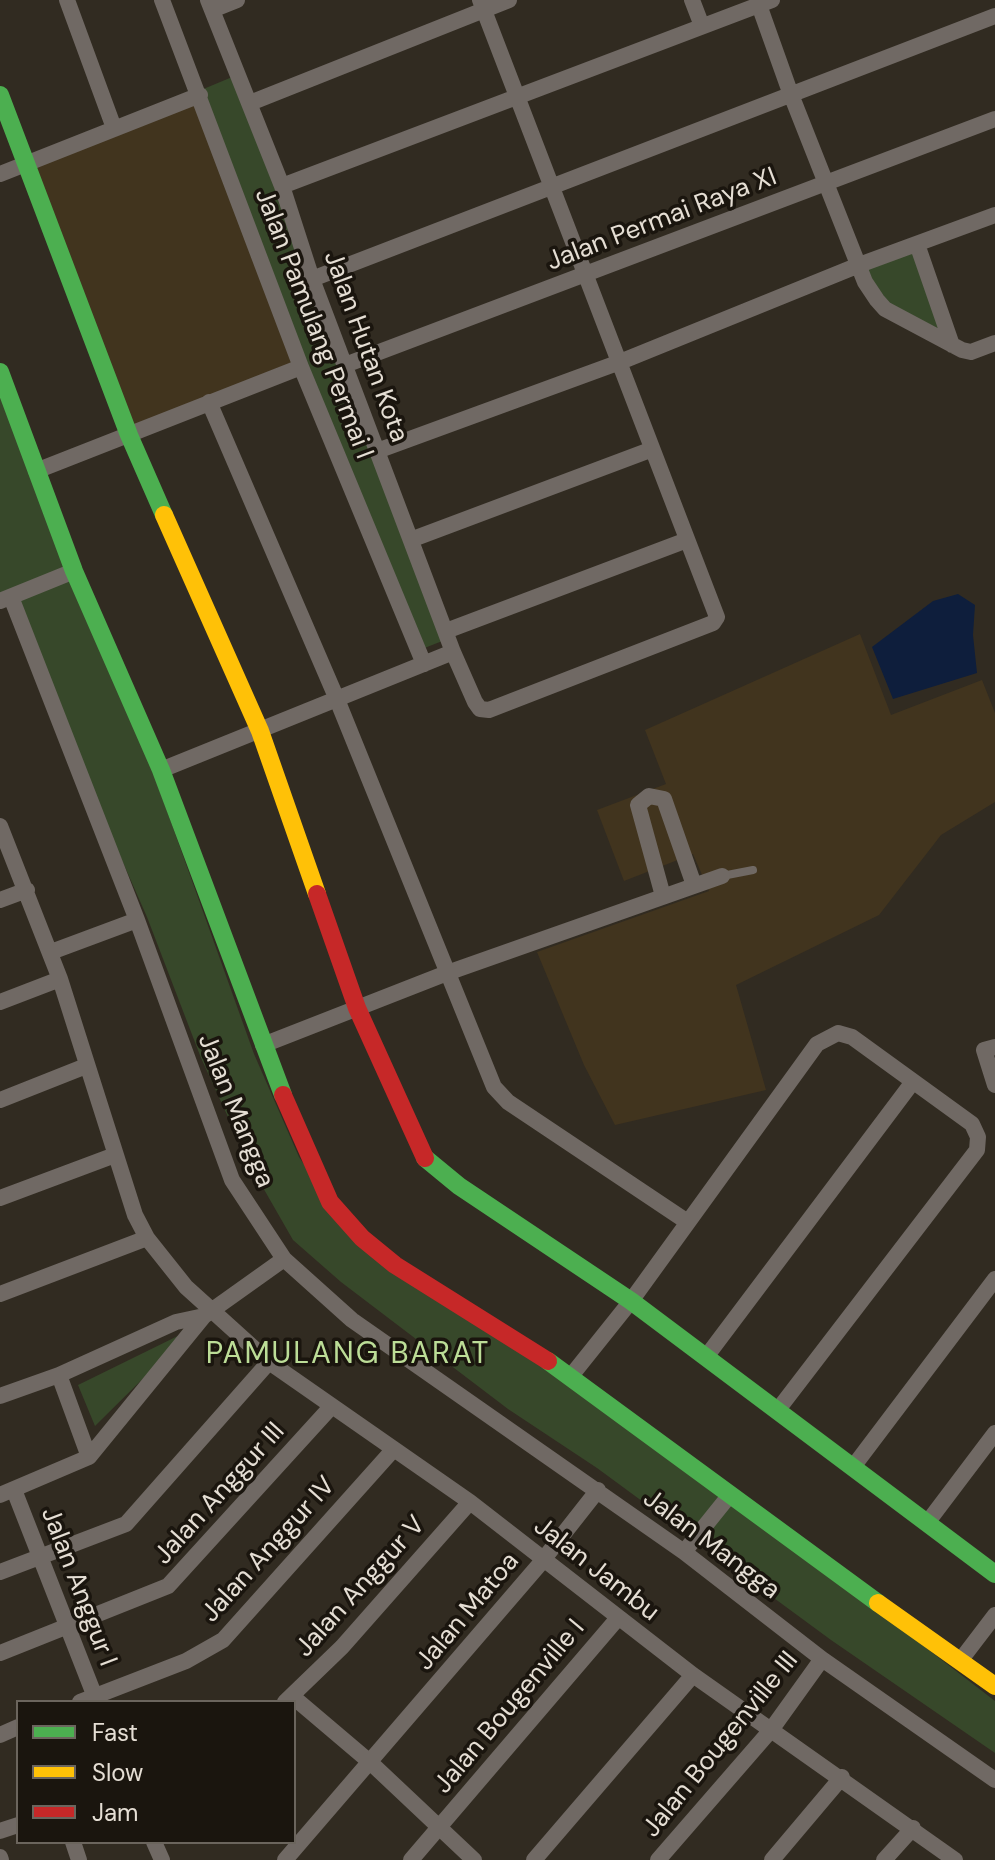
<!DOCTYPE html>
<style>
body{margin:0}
#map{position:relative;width:995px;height:1860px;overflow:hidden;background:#312b21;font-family:"DM Sans",sans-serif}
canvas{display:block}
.legend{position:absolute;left:16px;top:1700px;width:280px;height:144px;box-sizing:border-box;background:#1a150e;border:2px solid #6b655d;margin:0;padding:10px 14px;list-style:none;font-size:24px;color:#e5ded4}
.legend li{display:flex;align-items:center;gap:16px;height:40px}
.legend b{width:40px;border:2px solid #6b655d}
</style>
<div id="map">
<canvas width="995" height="1860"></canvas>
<ul class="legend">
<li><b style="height:10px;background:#4caf50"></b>Fast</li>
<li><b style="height:10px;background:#ffc107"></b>Slow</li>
<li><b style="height:10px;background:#c62828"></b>Jam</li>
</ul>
</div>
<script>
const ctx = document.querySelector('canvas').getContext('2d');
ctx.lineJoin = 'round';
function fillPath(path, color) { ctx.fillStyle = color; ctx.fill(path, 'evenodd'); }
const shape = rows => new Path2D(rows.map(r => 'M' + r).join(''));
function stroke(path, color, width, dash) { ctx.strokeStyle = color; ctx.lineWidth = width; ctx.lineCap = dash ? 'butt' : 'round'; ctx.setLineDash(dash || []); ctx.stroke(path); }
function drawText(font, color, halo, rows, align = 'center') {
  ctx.font = font + ' "DM Sans",sans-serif'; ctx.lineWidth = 7; ctx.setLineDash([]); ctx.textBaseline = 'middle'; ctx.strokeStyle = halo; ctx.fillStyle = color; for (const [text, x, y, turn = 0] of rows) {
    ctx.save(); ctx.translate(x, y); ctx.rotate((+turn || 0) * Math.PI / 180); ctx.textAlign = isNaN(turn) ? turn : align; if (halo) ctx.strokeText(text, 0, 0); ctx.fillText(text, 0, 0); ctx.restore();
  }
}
fillPath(shape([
 [200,95,301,367,129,435,26,165],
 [860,634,891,715,982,680,995,713,995,802,941,835,879,915,736,985,766,1090,615,1125,584,1065,537,952,709,891,693,854,624,881,597,810,666,784,645,730]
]), '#41341e');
fillPath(shape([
 [237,75,455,636,422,649,305,367,201,90],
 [917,244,952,345,885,309,859,265],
 [0,393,152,769,254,1054,299,1157,343,1222,733,1499,995,1701,995,1753,831,1640,597,1468,508,1409,341,1282,293,1240,250,1165,201,1058,147,917,6,597,0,598],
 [194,1328,95,1426,78,1385]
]), '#37482a');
fillPath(shape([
 [958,594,975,605,973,635,977,673,893,699,872,647,933,601]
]), '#0e1e3c');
stroke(shape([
 [722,876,753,870]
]), '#706964', 8);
stroke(shape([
 [67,0,114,128],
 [162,0,301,367,424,664],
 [208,0,282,186,312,279,453,652,475,702,480,709,489,710,713,623,717,617,480,0],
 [692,0,702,26],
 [759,5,790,92,865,282,877,300,885,309,962,350,971,352,995,343],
 [212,10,237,0],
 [250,103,509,0],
 [0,174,200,95],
 [282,186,772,0],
 [917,244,952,345],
 [312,279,995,16],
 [345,365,995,119],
 [209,402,336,697,494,1087,508,1102,686,1221],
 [377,451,620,362,859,265,995,215],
 [36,471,301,367],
 [413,539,650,450],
 [11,597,137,920,232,1180,284,1259,352,1320,684,1552,822,1659,995,1780],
 [0,601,74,571],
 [446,631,687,540],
 [161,770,453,652],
 [0,826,60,979,135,1215,147,1238,186,1287,269,1362,470,1502,693,1675,955,1860],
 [663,896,638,805,649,796,664,799,694,885],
 [0,900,27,890],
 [51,952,137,920],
 [0,1002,60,979],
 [263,1045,447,973,722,876],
 [995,1047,984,1050,995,1085],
 [0,1100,86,1066],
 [0,1198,115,1155],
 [0,1294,147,1238],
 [706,1357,912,1083],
 [59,1375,89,1457],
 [571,1376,631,1301,817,1044,838,1033,852,1037,972,1124,978,1137,977,1150,777,1411],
 [0,1396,59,1375,176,1322,204,1316],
 [853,1467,995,1279],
 [14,1490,97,1702],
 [0,1495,89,1457,204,1316,284,1259],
 [927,1523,995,1433],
 [684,1552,729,1496],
 [0,1572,126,1524,269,1362],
 [0,1653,168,1586,331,1407],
 [960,1661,995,1615],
 [292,1696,371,1763,474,1860],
 [80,1702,186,1661,223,1640,393,1450],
 [285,1702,342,1647,470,1502],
 [0,1735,18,1727],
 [0,1831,18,1825],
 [73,1842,79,1860],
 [154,1842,162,1860],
 [0,1857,1,1860],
 [285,1860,539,1565,598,1490],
 [411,1860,618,1618],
 [534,1860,693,1675],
 [658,1860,771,1730,822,1659],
 [772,1860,842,1777],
 [884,1860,913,1828]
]), '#706964', 16);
stroke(shape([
 [0,95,129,435,164,515],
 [0,372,74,571,161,770,283,1095],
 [425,1158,459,1186,631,1301,995,1574],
 [548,1361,878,1603]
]), '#4caf50', 18);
stroke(shape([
 [164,515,260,731,317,894],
 [878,1603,995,1686]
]), '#ffc107', 18);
stroke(shape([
 [317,894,357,1008,425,1158],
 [283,1095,330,1202,362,1238,395,1265,548,1361]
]), '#c62828', 18);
drawText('26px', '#e5ded4', '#1a150e', [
 ["Jalan Permai Raya XI",662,220,-21],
 ["Jalan Pamulang Permai I",313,324,69],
 ["Jalan Hutan Kota",365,347,70],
 ["Jalan Mangga",235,1111,68],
 ["Jalan Anggur III",220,1494,-48],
 ["Jalan Mangga",711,1545,37],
 ["Jalan Anggur IV",269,1550,-48],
 ["Jalan Jambu",596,1570,38],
 ["Jalan Anggur I",78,1587,69],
 ["Jalan Anggur V",361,1587,-48],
 ["Jalan Matoa",468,1612,-50],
 ["Jalan Bougenville I",510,1707,-50],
 ["Jalan Bougenville III",721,1745,-51]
]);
ctx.letterSpacing = '2px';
drawText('30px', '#bcdd97', '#1a150e', [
 ["PAMULANG BARAT",348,1355]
]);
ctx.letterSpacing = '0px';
</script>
